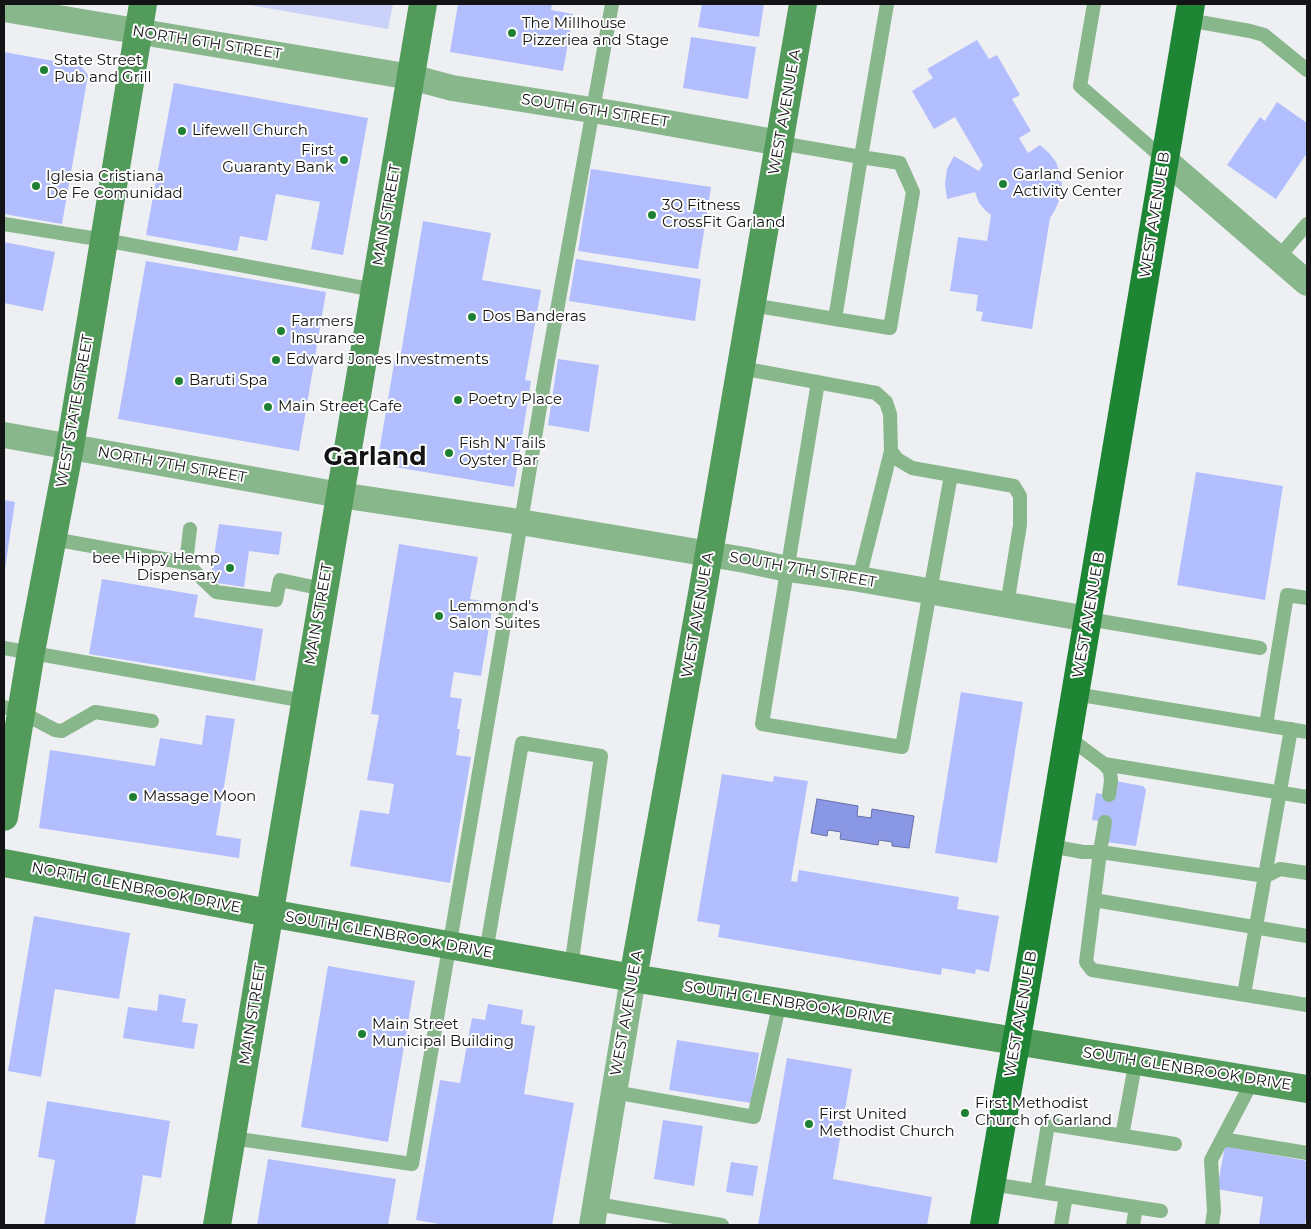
<!DOCTYPE html>
<style>
body{margin:0}
#map{position:relative;width:1311px;height:1229px;overflow:hidden;background:#eeeff2;font-family:Montserrat,sans-serif}
canvas{display:block}
.frame{position:absolute;inset:0;border:5px solid #131315;pointer-events:none}
</style>
<div id="map">
<canvas width="1311" height="1229"></canvas>
<div class="frame"></div>
</div>
<script>
const ctx = document.querySelector('canvas').getContext('2d');
ctx.lineJoin = 'round';
function fillPath(path, color) { ctx.fillStyle = color; ctx.fill(path, 'evenodd'); }
const shape = rows => new Path2D(rows.map(r => 'M' + r).join(''));
function stroke(path, color, width, dash) { ctx.strokeStyle = color; ctx.lineWidth = width; ctx.lineCap = dash ? 'butt' : 'round'; ctx.setLineDash(dash || []); ctx.stroke(path); }
function drawText(font, color, halo, rows, align = 'center') {
  ctx.font = font + ' Montserrat,sans-serif'; ctx.lineWidth = 4; ctx.setLineDash([]); ctx.textBaseline = 'middle'; ctx.strokeStyle = halo; ctx.fillStyle = color; for (const [text, x, y, turn = 0] of rows) {
    ctx.save(); ctx.translate(x, y); ctx.rotate((+turn || 0) * Math.PI / 180); ctx.textAlign = isNaN(turn) ? turn : align; if (halo) ctx.strokeText(text, 0, 0); ctx.fillText(text, 0, 0); ctx.restore();
  }
}
fillPath(shape([
 [244,4,393,4,388,29]
]), '#cad2fa');
const water = shape([
 [817,799,858,806,857,816,871,818,872,809,914,816,909,848,892,846,892,842,879,840,878,845,840,839,841,832,828,830,827,836,811,833,817,799]
]);
fillPath(water, '#8a97e5');
stroke(water, '#666fa7', 1);
fillPath(shape([
 [458,4,552,4,551,10,573,14,563,71,450,52],
 [702,4,764,4,759,37,698,27],
 [691,37,756,47,748,99,683,88],
 [977,40,989,59,997,55,1020,95,1012,99,1031,131,1019,138,1028,153,1040,145,1049,153,1056,162,1060,173,1062,185,1060,198,1055,210,1050,218,1032,329,981,321,983,312,976,311,978,295,950,291,958,237,987,241,991,215,986,211,979,203,975,192,947,199,945,184,947,169,954,156,979,171,983,165,955,117,934,129,912,91,933,78,927,69],
 [4,52,81,66,88,75,62,224,4,214],
 [174,83,368,118,343,255,311,249,320,202,276,194,267,241,240,236,237,251,146,235],
 [1277,102,1307,123,1307,153,1276,199,1227,165,1260,117,1265,121],
 [591,169,711,187,698,269,578,251],
 [423,221,491,233,482,280,541,290,525,380,531,381,514,487,377,464,395,358,400,359],
 [4,242,55,252,43,311,4,303],
 [576,259,701,279,695,321,569,301],
 [146,261,326,292,299,451,118,419],
 [558,359,599,365,589,432,548,425],
 [1196,472,1283,486,1265,600,1177,585],
 [4,500,15,502,5,569,4,569],
 [219,524,282,532,279,555,249,551,244,587,210,582],
 [399,544,478,557,470,599,493,603,481,676,454,672,450,697,462,699,457,729,460,729,456,755,471,757,450,883,350,866,360,810,389,814,394,784,367,780,379,715,371,714],
 [102,579,198,595,194,617,263,629,255,681,89,654],
 [961,692,1023,702,997,863,935,853],
 [206,715,235,719,216,835,241,839,239,858,39,828,50,750,155,766,160,738,202,745],
 [722,774,773,782,774,776,808,781,791,881,797,882,799,870,959,897,957,909,999,916,989,972,976,969,975,974,942,968,941,975,718,937,720,925,697,921],
 [1115,781,1143,786,1146,790,1136,846,1106,842,1109,823,1092,820,1096,793,1112,796],
 [34,916,130,933,119,999,55,989,41,1077,8,1071],
 [328,966,415,981,388,1142,301,1127],
 [159,994,186,999,182,1022,198,1024,194,1049,123,1038,128,1007,157,1011],
 [488,1004,523,1010,521,1024,535,1026,524,1094,574,1103,552,1225,445,1225,416,1220,440,1080,460,1083,472,1018,485,1020],
 [677,1040,759,1053,751,1103,669,1090],
 [787,1058,852,1069,833,1179,932,1197,927,1225,758,1225],
 [47,1101,170,1121,161,1178,143,1175,135,1225,44,1225,55,1160,38,1157],
 [663,1120,703,1126,694,1186,654,1179],
 [1225,1146,1307,1161,1307,1211,1305,1225,1259,1225,1263,1197,1217,1189],
 [268,1159,396,1179,388,1225,257,1225],
 [731,1162,758,1166,753,1196,726,1192]
]), '#b2beff');
stroke(shape([
 [1094,4,1080,86,1165,160],
 [1188,20,1250,31,1264,35,1307,70],
 [4,224,104,240,375,290],
 [1278,258,1307,224],
 [752,305,835,319,861,157,780,143],
 [835,319,890,328,913,192,900,163,861,157,887,4],
 [741,368,876,393,886,402,890,414,891,451,897,459,912,468,1014,486,1020,496,1020,525,1007,605],
 [818,382,762,724,902,747,951,475],
 [53,539,186,563,190,529],
 [186,563,216,592,276,600,280,580,323,589],
 [859,579,891,451],
 [1088,619,1260,648],
 [4,648,305,701],
 [1075,694,1307,732],
 [4,707,21,712,55,730,62,731,95,712,152,721],
 [1266,725,1287,595,1307,598],
 [1068,737,1104,764,1110,771,1111,781,1109,795],
 [1104,764,1307,797],
 [1050,846,1083,852,1100,852,1105,822],
 [1307,873,1280,869,1266,876,1100,852,1086,962,1092,970,1307,1005],
 [1094,900,1307,936],
 [486,952,522,743,601,756,571,967],
 [1244,994,1291,729],
 [614,1092,754,1117,780,1002],
 [1122,1136,1136,1060],
 [232,1138,412,1164,496,673,545,377,612,4],
 [1222,1139,1307,1153],
 [992,1184,1136,1207,1133,1225],
 [1037,1191,1048,1124,1175,1144],
 [596,1204,722,1225],
 [1136,1207,1161,1211],
 [1061,1225,1066,1196],
 [1212,1225,1214,1211,1211,1160,1253,1080]
]), '#89b78c', 14);
stroke(shape([
 [4,9,411,77,452,88,623,115,780,143],
 [1165,160,1307,283],
 [4,435,340,495,520,522,745,560,788,569,859,579,1088,619],
 [592,1225,633,978]
]), '#89b78c', 26);
stroke(shape([
 [4,817,31,652,70,447,143,4],
 [4,863,269,913,633,978,1307,1089],
 [633,978,703,588,803,4],
 [217,1225,423,4]
]), '#529b5b', 28);
stroke(shape([
 [984,1225,1024,998,1191,4]
]), '#1e8534', 28);
for (const [x, y, r, color] of [
 [512,33,5,"#1e8033"],
 [44,70,5,"#1e8033"],
 [182,131,5,"#1e8033"],
 [344,160,5,"#1e8033"],
 [1003,184,5,"#1e8033"],
 [36,186,5,"#1e8033"],
 [652,215,5,"#1e8033"],
 [472,317,5,"#1e8033"],
 [281,331,5,"#1e8033"],
 [276,360,5,"#1e8033"],
 [179,381,5,"#1e8033"],
 [458,400,5,"#1e8033"],
 [268,407,5,"#1e8033"],
 [449,453,5,"#1e8033"],
 [230,568,5,"#1e8033"],
 [439,616,5,"#1e8033"],
 [133,797,5,"#1e8033"],
 [362,1034,5,"#1e8033"],
 [965,1113,5,"#1e8033"],
 [809,1124,5,"#1e8033"]
]) { const dot = new Path2D(); dot.arc(x, y, r, 0, 2 * Math.PI); ctx.fillStyle = color; ctx.fill(dot); stroke(dot, '#fff', 2); }
drawText('15px', '#131315', '#fff', [
 ["The Millhouse",522,24],
 ["Pizzeriea and Stage",522,41],
 ["State Street",54,61],
 ["Pub and Grill",54,78],
 ["Lifewell Church",192,131],
 ["First",334,151,"right"],
 ["Guaranty Bank",334,168,"right"],
 ["Garland Senior",1013,175],
 ["Activity Center",1013,192],
 ["Iglesia Cristiana",46,177],
 ["De Fe Comunidad",46,194],
 ["3Q Fitness",662,206],
 ["CrossFit Garland",662,223],
 ["Dos Banderas",482,317],
 ["Farmers",291,322],
 ["Insurance",291,339],
 ["Edward Jones Investments",286,360],
 ["Baruti Spa",189,381],
 ["Poetry Place",468,400],
 ["Main Street Cafe",278,407],
 ["Fish N' Tails",459,444],
 ["Oyster Bar",459,461],
 ["bee Hippy Hemp",220,559,"right"],
 ["Dispensary",220,576,"right"],
 ["Lemmond's",449,607],
 ["Salon Suites",449,624],
 ["Massage Moon",143,797],
 ["Main Street",372,1025],
 ["Municipal Building",372,1042],
 ["First Methodist",975,1104],
 ["Church of Garland",975,1121],
 ["First United",819,1115],
 ["Methodist Church",819,1132]
], 'left');
drawText('15px', '#131315', '#fff', [
 ["NORTH 6TH STREET",207,43,9],
 ["SOUTH 6TH STREET",595,111,9],
 ["WEST AVENUE A",785,112,-80],
 ["MAIN STREET",387,215,-80],
 ["WEST AVENUE B",1155,215,-81],
 ["WEST STATE STREET",75,411,-80],
 ["NORTH 7TH STREET",172,465,10],
 ["SOUTH 7TH STREET",803,570,10],
 ["MAIN STREET",319,614,-80],
 ["WEST AVENUE A",698,615,-80],
 ["WEST AVENUE B",1089,615,-80],
 ["NORTH GLENBROOK DRIVE",136,888,11],
 ["SOUTH GLENBROOK DRIVE",389,935,10],
 ["SOUTH GLENBROOK DRIVE",788,1003,9],
 ["WEST AVENUE A",627,1013,-80],
 ["MAIN STREET",253,1014,-81],
 ["WEST AVENUE B",1021,1014,-80],
 ["SOUTH GLENBROOK DRIVE",1187,1069,9]
]);
drawText('bold 25px', '#131315', '#fff', [
 ["Garland",375,458]
]);
</script>
